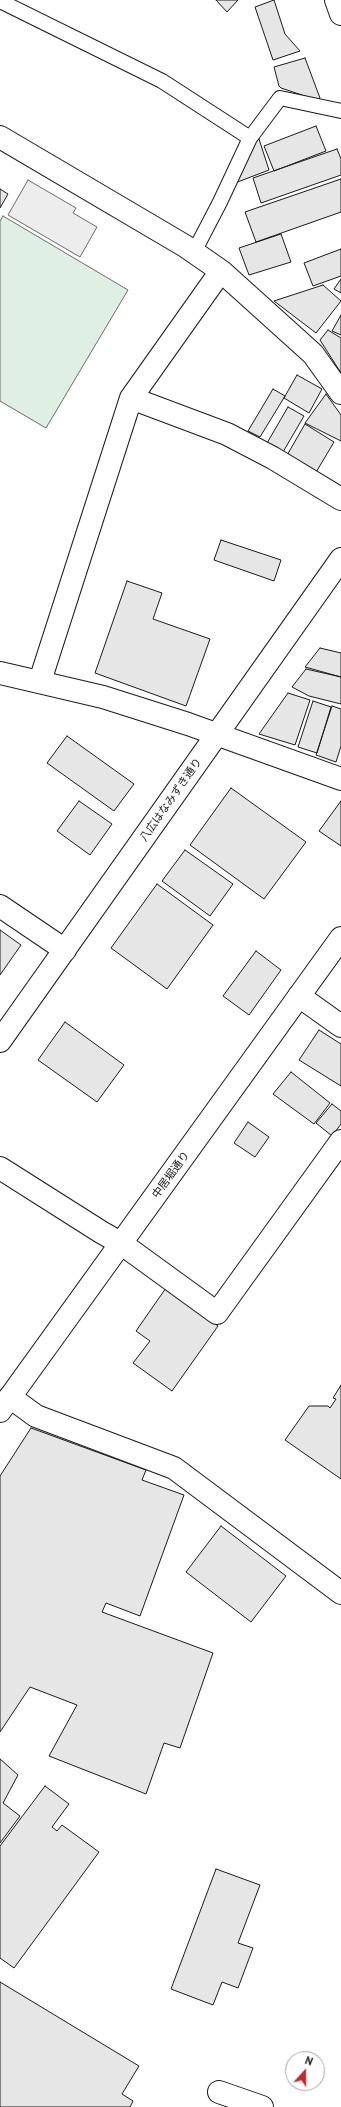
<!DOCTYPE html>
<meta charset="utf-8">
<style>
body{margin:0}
#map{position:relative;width:341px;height:2107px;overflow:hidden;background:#fff;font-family:"PT Sans",sans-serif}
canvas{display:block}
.north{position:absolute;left:285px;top:2051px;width:40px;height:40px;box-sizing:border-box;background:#fff;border:1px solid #a3a3a3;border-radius:50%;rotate:21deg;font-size:11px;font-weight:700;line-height:16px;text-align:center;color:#1a1a1a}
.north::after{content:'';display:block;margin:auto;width:14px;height:18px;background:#c62828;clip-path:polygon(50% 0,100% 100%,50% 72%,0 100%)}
</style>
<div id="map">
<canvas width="341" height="2107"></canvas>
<div class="north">N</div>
</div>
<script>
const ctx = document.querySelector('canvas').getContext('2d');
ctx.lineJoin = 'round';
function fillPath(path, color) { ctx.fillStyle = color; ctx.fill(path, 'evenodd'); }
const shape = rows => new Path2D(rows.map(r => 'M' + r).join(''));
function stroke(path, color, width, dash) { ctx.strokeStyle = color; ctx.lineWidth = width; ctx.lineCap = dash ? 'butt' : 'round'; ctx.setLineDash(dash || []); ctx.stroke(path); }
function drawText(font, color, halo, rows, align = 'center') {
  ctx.font = font + ' "PT Sans","Noto Sans JP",sans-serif'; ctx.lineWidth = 3; ctx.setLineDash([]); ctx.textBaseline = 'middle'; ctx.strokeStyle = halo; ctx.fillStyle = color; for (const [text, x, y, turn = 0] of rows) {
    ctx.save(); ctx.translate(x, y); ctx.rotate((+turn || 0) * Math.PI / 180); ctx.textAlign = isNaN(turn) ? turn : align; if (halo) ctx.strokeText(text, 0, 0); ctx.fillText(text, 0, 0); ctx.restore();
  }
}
const green = shape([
 [3,216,128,290,46,428,0,401,0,221,3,216]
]);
fillPath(green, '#e0efe3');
stroke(green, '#6a6a6a', 1);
const parking = shape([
 [28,180,76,208,73,213,97,227,80,257,8,215,28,180]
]);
fillPath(parking, '#ededed');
stroke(parking, '#6a6a6a', 1);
const building = shape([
 [216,0,238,0,227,12,216,0],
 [274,0,285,34,300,51,273,60,255,7,274,0],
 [305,58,320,98,317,100,281,88,279,86,274,67,305,58],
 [316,126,326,151,274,171,264,146,316,126],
 [259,139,269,170,235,183,253,142,259,139],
 [337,149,341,159,341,175,261,203,253,178,337,149],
 [341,179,341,212,256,242,245,212,341,179],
 [0,189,8,194,0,208,0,189],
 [281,234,291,262,249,275,239,248,281,234],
 [341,249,341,276,313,286,304,263,341,249],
 [341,279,341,293,334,289,341,279],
 [323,285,341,301,316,333,274,301,323,285],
 [341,315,341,335,332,331,341,315],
 [328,330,341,338,341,373,320,340,328,330],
 [297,375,322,389,309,413,284,398,297,375],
 [273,389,285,396,260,437,248,431,273,389],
 [326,394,341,415,341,441,305,423,326,394],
 [288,407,304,416,283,452,267,443,288,407],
 [305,424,334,442,315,474,286,457,305,424],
 [221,540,281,560,274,581,214,560,221,540],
 [127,581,162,593,153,619,210,639,186,706,95,673,127,581],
 [320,648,341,653,341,677,305,667,320,648],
 [306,669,341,677,341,704,309,696,292,687,306,669],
 [288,693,310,700,295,745,259,734,288,693],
 [313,701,331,707,317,753,298,747,313,701],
 [332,706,341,709,341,746,336,762,316,755,332,706],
 [67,736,134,784,114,811,47,763,67,736],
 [231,788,306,842,264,899,190,845,231,788],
 [79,801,112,824,90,855,57,831,79,801],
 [341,801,341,846,319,831,341,801],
 [185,850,233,884,210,916,162,881,185,850],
 [157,884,213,925,167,989,111,948,157,884],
 [0,930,21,945,0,975,0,930],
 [256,951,281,970,249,1015,223,996,256,951],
 [65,1022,124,1065,97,1102,38,1060,65,1022],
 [319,1030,341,1044,341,1086,299,1060,319,1030],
 [291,1072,330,1103,314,1124,273,1094,291,1072],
 [332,1104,341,1111,341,1124,332,1136,316,1123,332,1104],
 [248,1122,269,1137,255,1157,234,1143,248,1122],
 [166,1288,218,1326,172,1391,133,1363,150,1341,136,1331,166,1288],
 [341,1385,341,1479,285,1440,309,1406,328,1406,330,1408,336,1399,333,1398,341,1385],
 [31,1428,146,1470,142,1480,184,1495,140,1616,106,1603,102,1612,213,1653,180,1748,164,1743,146,1794,49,1756,77,1705,30,1687,0,1732,0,1476,31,1428],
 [221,1526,286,1576,251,1622,186,1572,221,1526],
 [0,1759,18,1775,3,1803,20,1816,0,1843,0,1759],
 [45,1786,69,1804,52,1827,57,1831,62,1825,99,1852,14,1968,0,1958,0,1846,45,1786],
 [216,1869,260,1885,238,1943,253,1948,238,1988,222,1982,213,2005,171,1989,216,1869],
 [0,1982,139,2066,122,2094,133,2101,130,2107,0,2107,0,1982]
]);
fillPath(building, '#e6e6e6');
stroke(building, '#1a1a1a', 1);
const lane = shape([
 [0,1,162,81,250,138],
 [194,252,220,202,250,138,280,98,341,111]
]);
const street = shape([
 [0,137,185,246,221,271,313,354,341,393],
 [131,398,227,434,273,458,341,499],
 [0,673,103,697,188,724,341,779],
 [40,681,131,398,221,271],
 [0,906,65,950],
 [299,996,341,1026],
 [0,1168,101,1232,122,1244,217,1313,341,1141],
 [10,1397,36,1416,174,1468,341,1593],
 [219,2092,262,2107]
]);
const secondary = shape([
 [336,0,341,14],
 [0,1041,341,559],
 [0,1411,341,938]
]);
stroke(lane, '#1a1a1a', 16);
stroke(street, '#1a1a1a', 24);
stroke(secondary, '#1a1a1a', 24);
stroke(lane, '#fff', 14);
stroke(street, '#fff', 22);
stroke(secondary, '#fff', 22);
drawText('11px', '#1a1a1a', '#fff', [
 ["八広はなみずき通り",171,800,-55],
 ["中居堀通り",171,1175,-54]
]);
</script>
